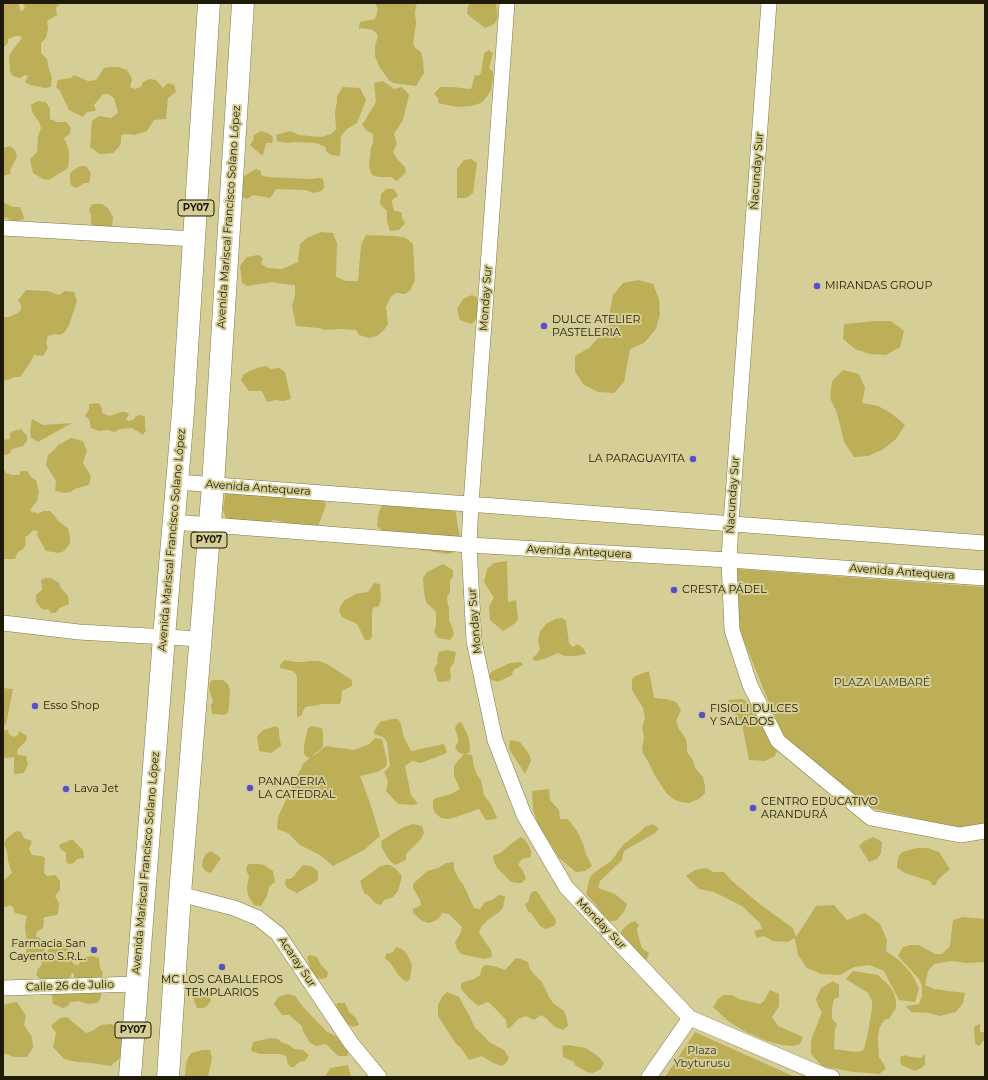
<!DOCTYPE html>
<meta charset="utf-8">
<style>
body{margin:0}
#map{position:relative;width:988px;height:1080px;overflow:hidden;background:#d6ce97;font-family:Montserrat,sans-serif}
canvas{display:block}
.frame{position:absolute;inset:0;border:4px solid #1e1a05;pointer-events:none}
</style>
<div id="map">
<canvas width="988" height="1080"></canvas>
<div class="frame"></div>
</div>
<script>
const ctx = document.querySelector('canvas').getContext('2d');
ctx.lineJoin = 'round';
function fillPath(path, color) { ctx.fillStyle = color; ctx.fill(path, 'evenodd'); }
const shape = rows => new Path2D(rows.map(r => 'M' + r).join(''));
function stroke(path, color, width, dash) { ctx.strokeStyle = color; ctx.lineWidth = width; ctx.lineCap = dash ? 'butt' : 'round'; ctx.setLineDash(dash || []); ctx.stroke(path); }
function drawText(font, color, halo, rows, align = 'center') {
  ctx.font = font + ' Montserrat,sans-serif'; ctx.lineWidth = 4; ctx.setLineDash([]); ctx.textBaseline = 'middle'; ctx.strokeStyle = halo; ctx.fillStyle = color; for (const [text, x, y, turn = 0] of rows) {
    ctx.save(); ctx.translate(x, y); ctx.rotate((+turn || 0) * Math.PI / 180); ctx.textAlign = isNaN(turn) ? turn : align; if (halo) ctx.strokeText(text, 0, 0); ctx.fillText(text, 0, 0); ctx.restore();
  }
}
fillPath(shape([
 [3,3,18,3,21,12,25,8,23,3,61,3,56,8,57,15,47,21,48,29,46,38,41,43,41,53,47,59,48,66,52,78,51,87,45,88,30,85,25,82,28,76,25,75,20,78,13,76,10,72,9,56,12,51,22,38,20,36,16,36,8,39,8,43,3,48],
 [375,3,417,3,415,12,416,24,413,43,415,48,421,52,423,60,424,73,416,86,393,83,389,80,380,68,375,56,375,47,378,35,373,30,362,28,359,29,360,22,375,19,378,9],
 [470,3,496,3,498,18,494,24,485,28,467,14,468,6],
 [489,50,493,53,489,68,493,72,493,76,491,90,486,98,481,103,471,106,457,107,438,103,438,98,434,94,440,87,452,87,471,89,475,75,478,76,481,73,484,53],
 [110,67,118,67,127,70,132,79,130,87,135,89,141,87,143,82,149,79,156,80,163,88,168,83,174,85,176,92,168,98,166,119,154,120,147,131,134,135,127,134,121,135,121,142,119,147,113,153,100,154,90,147,92,121,99,116,111,118,118,113,114,98,108,94,103,94,94,105,96,111,87,112,83,117,69,110,60,91,56,87,58,80,71,78,74,75,88,81,96,80,104,68],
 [383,81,394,89,401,87,405,90,409,95,403,120,394,134,397,144,393,152,398,160,405,167,406,172,397,181,391,177,379,177,372,175,369,166,371,148,373,143,373,134,367,131,362,125,376,102,374,83],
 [343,87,360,88,366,100,357,123,347,129,341,136,340,156,331,155,326,151,325,147,316,143,295,142,286,143,277,141,276,135,290,131,299,135,321,137,331,134,336,129,335,112,337,101,337,96],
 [38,101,46,102,50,109,50,119,57,122,66,122,71,128,70,134,64,138,69,150,69,161,68,168,49,180,43,179,33,173,30,159,37,152,38,136,41,128,39,122,32,112,31,105],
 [260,131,268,133,272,136,273,139,272,143,266,143,263,155,260,154,250,145,254,139,253,136],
 [10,146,15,150,17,157,11,168,10,174,3,176,3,148],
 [471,159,477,163,473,193,466,198,457,198,457,169,464,160],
 [83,166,86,166,91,173,89,183,84,183,80,186,76,188,71,185,70,181,70,173,78,167],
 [256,169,261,171,261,175,267,177,310,179,320,178,323,179,324,188,321,191,314,193,305,190,276,189,274,193,270,198,253,195,247,199,242,197,237,191,236,182,244,176],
 [386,189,394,189,398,196,392,200,392,203,394,211,398,211,402,213,402,218,405,223,399,230,390,231,387,221,387,211,380,204,381,194],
 [5,203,13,207,20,207,24,217,23,220,16,221,10,220,6,217,5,219,3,220,3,204],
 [92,204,102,204,108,208,113,217,112,227,102,229,91,224,91,215,89,210],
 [321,232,333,233,337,243,336,277,346,281,358,281,361,245,366,235,395,236,406,238,413,244,415,280,410,291,405,294,395,293,391,297,386,307,388,324,384,330,377,336,369,338,359,335,356,330,341,329,325,330,319,328,296,326,292,306,295,295,295,285,282,284,273,282,247,286,242,283,240,266,247,257,258,255,263,258,261,264,268,268,282,269,298,262,300,244,307,238],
 [638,280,653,284,659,299,660,314,656,329,644,343,630,349,624,382,614,393,598,392,584,385,575,372,575,356,589,348,610,325,610,310,613,295,623,283],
 [26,290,48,291,59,295,65,291,74,292,77,301,69,325,65,332,60,335,54,334,48,336,46,343,48,348,43,356,34,355,30,363,20,377,13,377,11,379,3,381,3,317,9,317,18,313,21,310,21,305,18,300],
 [472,295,477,297,479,313,474,322,471,324,460,320,457,309,463,299],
 [877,321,891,321,904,331,900,347,886,355,870,354,855,349,843,339,844,324],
 [266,366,271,369,279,368,285,372,291,399,283,401,276,400,267,402,262,391,249,391,241,380,244,374,248,372,257,368],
 [843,370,859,374,865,388,862,403,878,406,891,413,905,425,896,439,882,450,868,456,854,457,844,442,837,413,830,398,832,381],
 [99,403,102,409,102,413,110,416,121,412,126,412,129,414,126,420,129,421,134,419,136,416,141,415,145,417,145,427,146,430,143,435,132,428,120,429,114,432,108,430,99,431,91,428,89,419,85,416,89,409,89,404],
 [32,419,43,425,72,423,38,442,31,438,30,430],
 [21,429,27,436,27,441,23,446,12,449,10,453,6,455,3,454,3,440,10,439,10,433,13,431],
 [71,438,83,441,87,451,83,463,91,476,89,485,74,489,71,492,64,493,55,491,56,481,46,465,48,455,55,449,58,445],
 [3,467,6,473,12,475,19,475,21,471,27,471,32,478,36,480,39,492,37,501,30,510,33,513,35,512,38,514,43,511,50,511,54,515,58,521,68,528,70,538,70,543,64,551,59,553,46,551,37,535,38,531,33,530,29,535,25,537,26,544,23,549,18,552,15,559,3,559],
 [310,484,321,489,326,505,318,526,306,529,284,522,273,520,269,522,243,527,226,519,223,509,226,490,271,485],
 [386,500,454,503,462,550,448,554,411,548,395,544,385,533,377,526,379,511],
 [507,561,508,602,516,600,518,620,514,624,503,631,490,620,489,606,494,598,484,582,487,569,494,563],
 [443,564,453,570,453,577,450,580,450,592,447,597,448,606,449,607,449,620,452,627,454,634,451,639,450,640,438,638,434,632,436,626,436,612,426,602,424,592,423,578,427,572],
 [737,569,984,587,985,824,957,828,871,808,783,736,772,709,780,743,775,756,765,761,749,760,742,724,733,712,728,700,743,699,753,706,770,705,738,626],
 [45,578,51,578,59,583,61,588,68,596,69,604,62,607,59,608,58,611,55,613,51,613,48,609,44,610,40,607,36,602,36,595,42,590,41,580],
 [374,583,380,584,381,600,379,606,373,608,372,612,372,636,370,640,365,640,357,624,342,617,339,611,341,605,345,600,356,594,368,592],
 [562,618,566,621,569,643,573,647,578,644,584,649,586,654,576,656,565,656,558,653,544,659,535,661,532,658,537,654,540,649,538,640,540,632,546,624,555,619],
 [446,650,456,652,454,663,450,668,451,677,449,681,438,682,434,669,438,663,437,660,439,652],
 [284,660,296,662,304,662,308,661,319,661,327,664,352,680,352,686,342,691,341,702,339,704,322,704,318,705,305,707,301,716,297,717,297,677,296,674,293,671,280,668,280,665],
 [521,662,523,665,515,669,513,671,512,675,498,682,489,679,491,672,510,663],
 [649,671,654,698,666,699,676,702,681,710,676,721,679,729,686,739,687,745,687,752,693,760,695,768,703,777,705,786,705,793,699,799,689,803,681,802,675,800,667,794,655,776,650,765,643,753,642,748,644,738,642,727,645,718,643,708,632,690,632,679,635,676],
 [213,680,223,680,228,684,230,690,229,705,228,713,224,715,212,714,211,705,213,701,209,690,210,682],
 [3,688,13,689,6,725,3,724],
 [392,719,398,719,401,724,403,735,411,751,444,744,447,753,421,763,412,761,405,766,411,795,418,804,413,805,398,804,386,791,388,781,384,772,390,766,387,742,383,737,374,734,374,731,380,722],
 [460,722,462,723,469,738,470,752,466,754,472,755,474,767,477,775,481,780,484,795,490,803,497,817,495,819,486,820,479,809,453,818,448,819,441,818,435,813,433,808,433,800,436,798,451,794,460,789,454,776,454,766,457,762,464,754,462,754,458,752,455,747,458,742,458,738,455,728,457,724],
 [276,726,279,729,279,734,281,746,271,753,259,751,257,736,263,730],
 [312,726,322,728,323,732,323,745,322,748,314,754,313,756,326,746,354,750,369,744,375,738,382,739,387,760,386,767,377,772,360,776,370,803,380,836,364,850,333,866,320,855,300,845,288,833,277,829,278,817,303,764,311,757,308,758,304,754,304,745,308,728],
 [3,730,8,730,9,734,13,737,18,735,19,731,27,736,26,741,18,749,17,753,18,755,26,756,28,764,24,773,15,774,14,773,14,757,6,758,3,757],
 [510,740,520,742,529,754,531,761,525,774,509,749],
 [549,789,550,800,559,810,560,819,568,819,577,831,584,846,585,852,592,866,585,871,576,872,559,858,538,824,533,810,532,791],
 [413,824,422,826,424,833,421,839,406,854,406,860,395,865,389,860,382,848,381,841,386,838,393,833,404,827],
 [652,824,659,828,655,833,625,850,623,854,622,860,600,881,598,888,615,894,627,904,624,912,617,920,609,922,605,919,596,905,586,894,590,877,595,872,611,861,624,844,640,832,645,827],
 [16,831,21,832,24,838,32,841,29,849,32,855,41,856,45,858,44,873,47,876,55,875,60,881,60,890,55,896,59,903,58,913,57,915,45,917,43,919,44,922,43,928,37,932,36,937,39,937,43,941,45,950,45,952,47,952,50,947,55,945,61,944,67,945,72,957,73,964,78,965,84,957,92,956,99,958,100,968,103,973,101,980,101,997,99,1001,97,1003,88,1004,79,1001,70,1002,68,1006,63,1008,53,1004,52,995,56,986,78,985,74,978,74,973,72,973,70,978,67,980,41,980,36,975,38,969,42,964,41,959,38,957,34,962,28,961,25,956,27,947,25,925,27,916,15,913,13,907,9,905,7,907,3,906,3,881,12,873,8,861,7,851,4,845,6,839],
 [520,837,524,839,529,846,531,851,531,857,522,859,518,865,522,869,526,878,522,883,517,883,511,882,498,869,494,862,493,856,502,852,506,848],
 [873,837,882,842,881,853,877,859,869,862,859,846,864,841],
 [70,840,73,840,83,850,84,858,77,859,74,863,68,864,66,860,66,853,64,851,61,850,59,845],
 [917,848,928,848,939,852,950,869,941,877,937,881,936,885,932,885,930,881,905,873,897,868,898,858,902,852],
 [211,851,221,858,211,873,205,871,202,866,203,859,206,854],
 [454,862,454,869,458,878,463,884,474,908,480,909,485,902,492,900,499,895,505,896,503,908,498,913,489,919,481,927,479,933,491,950,492,957,484,959,461,954,457,949,455,943,461,932,462,927,449,914,442,913,439,918,435,921,429,923,422,921,413,913,413,909,421,905,420,900,413,888,413,884,427,871,438,868,446,863],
 [248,864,258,864,264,865,273,871,275,882,269,887,267,896,261,906,254,905,250,899,248,895,247,888,249,876,246,870],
 [304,865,311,866,318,871,318,879,316,882,297,893,287,888,285,884,286,879,290,879,293,877,302,866],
 [385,865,390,865,396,869,402,876,398,891,393,897,384,900,381,905,375,903,369,896,364,893,360,881,379,867],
 [706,868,713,872,724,872,732,881,761,905,793,928,796,937,816,906,834,905,847,920,865,913,880,924,887,940,886,951,900,961,911,973,919,988,915,1002,899,1000,884,971,870,965,854,967,840,975,821,974,807,968,798,955,795,939,795,938,788,942,773,941,764,936,757,938,754,931,762,929,760,923,742,906,714,892,699,889,686,876,695,870],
 [534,891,536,891,538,893,549,910,555,918,556,922,554,926,546,929,540,926,531,913,528,911,525,904,528,902,531,893],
 [963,917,985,919,985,962,966,963,952,961,934,964,928,971,925,985,934,989,965,993,963,1003,956,1012,940,1016,929,1013,911,1012,906,1006,919,1004,922,996,922,986,919,979,898,956,903,947,910,945,919,945,935,954,942,954,950,946,953,920],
 [635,921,639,925,637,929,638,935,642,948,649,953,647,959,641,961,620,934,623,929,630,923],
 [396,947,402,949,407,954,412,965,410,979,406,982,399,976,389,961,385,959,386,954,393,952],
 [310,955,317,957,321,965,328,972,327,977,323,979,316,978,312,974,307,957],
 [516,958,521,959,528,962,530,969,535,975,542,982,549,997,553,1003,564,1011,567,1019,568,1026,563,1030,555,1027,546,1018,541,1015,534,1020,526,1016,518,1019,510,1028,507,1028,506,1020,491,1004,487,1002,478,1006,468,997,461,989,461,983,474,979,480,975,482,968,485,965,494,966,505,970],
 [853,971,878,975,883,980,888,984,894,993,896,1001,896,1008,889,1019,886,1019,882,1023,879,1030,878,1038,879,1057,883,1063,886,1069,879,1074,869,1073,853,1072,822,1066,811,1054,811,1040,822,1012,818,1006,816,999,821,988,833,981,839,985,839,997,834,999,832,1008,832,1019,837,1024,835,1029,834,1049,856,1052,862,1051,864,1049,867,1038,872,1008,872,1001,868,993,846,979],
 [197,987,201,987,202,991,204,990,208,992,210,997,211,1001,206,1007,203,1008,197,1008,193,998,194,991],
 [770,990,779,994,779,1006,772,1017,778,1026,803,1037,800,1044,793,1046,782,1045,767,1041,744,1031,728,1021,713,1007,718,999,723,995,732,995,739,999,760,1004,764,1001],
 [447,992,459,997,469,1015,475,1028,485,1037,489,1042,504,1050,509,1058,506,1063,502,1066,493,1063,482,1056,469,1060,461,1048,456,1044,438,1016,438,1005,442,997],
 [287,994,295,996,304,1008,326,1031,340,1038,349,1050,347,1056,338,1056,326,1044,316,1046,310,1043,303,1031,302,1026,289,1015,282,1015,274,1004,278,997],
 [17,1002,26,1016,24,1025,32,1037,33,1048,27,1057,14,1057,3,1053,3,1005,10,1003],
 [337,1003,345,1003,349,1012,356,1018,359,1025,353,1027,341,1021,336,1012],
 [67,1017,86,1033,92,1031,101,1025,111,1024,119,1027,126,1033,124,1054,111,1066,98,1064,92,1063,77,1062,64,1059,53,1047,56,1033,51,1026,60,1018],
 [980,1024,980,1032,985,1032,985,1040,983,1041,979,1046,975,1044,974,1030,975,1026],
 [695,1032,795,1077,665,1077],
 [271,1038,278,1039,281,1042,289,1045,294,1049,303,1050,309,1055,305,1061,299,1062,294,1067,291,1067,288,1064,286,1056,280,1054,260,1054,251,1051,253,1042],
 [568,1045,586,1048,599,1057,604,1063,601,1069,593,1073,587,1072,575,1065,574,1062,563,1057,562,1046],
 [203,1050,210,1050,212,1058,208,1077,185,1077,186,1063,188,1058,191,1053],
 [923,1054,925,1056,925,1065,921,1068,915,1071,901,1065,900,1057,906,1055,907,1056,911,1057,922,1058],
 [348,1065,351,1077,325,1077,330,1068]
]), '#bdaf57');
const street = shape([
 [507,3,471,504,469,545,474,641,495,740,524,815,566,887,690,1018,823,1075,832,1077],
 [769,3,731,523,729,560,732,630,750,685,778,741,871,818,960,835,985,831],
 [3,228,194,239],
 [177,482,985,543],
 [173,522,469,545,729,560,985,578],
 [3,623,79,632,201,639],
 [180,894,234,908,258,918,278,934,351,1043,379,1077],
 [3,988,137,984],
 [649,1077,690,1018]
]);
const primary = shape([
 [130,1077,164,637,183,412,209,3],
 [168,1077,180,894,213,485,243,3]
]);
stroke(street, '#807844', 16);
stroke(primary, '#807844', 23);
stroke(street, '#fff', 15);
stroke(primary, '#fff', 22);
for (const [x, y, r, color] of [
 [817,286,4,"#5850c8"],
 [544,326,4,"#5850c8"],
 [693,459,4,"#5850c8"],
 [674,590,4,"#5850c8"],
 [35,706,4,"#5850c8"],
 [702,715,4,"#5850c8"],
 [250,788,4,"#5850c8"],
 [66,789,4,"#5850c8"],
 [753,808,4,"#5850c8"],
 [94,950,4,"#5850c8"],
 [222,967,4,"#5850c8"]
]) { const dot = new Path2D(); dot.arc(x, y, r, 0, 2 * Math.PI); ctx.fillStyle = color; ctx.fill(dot); stroke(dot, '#d6ce97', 1.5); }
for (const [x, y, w] of [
 [196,208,36],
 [209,540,36],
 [133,1030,36]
]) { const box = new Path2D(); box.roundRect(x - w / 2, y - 8, w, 16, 3); ctx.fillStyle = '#d6ce97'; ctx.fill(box); stroke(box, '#1e1a05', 1); }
drawText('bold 10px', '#1e1a05', null, [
 ["PY07",196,208],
 ["PY07",209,540],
 ["PY07",133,1030]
]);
drawText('11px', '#1e1a05', '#d6ce97', [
 ["Ńacunday Sur",757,171,-86],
 ["Avenida Mariscal Francisco Solano López",229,217,-86],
 ["Monday Sur",486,298,-86],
 ["Avenida Antequera",258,488,4],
 ["Ńacunday Sur",733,495,-86],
 ["Avenida Mariscal Francisco Solano López",172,540,-85],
 ["Avenida Antequera",579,552,3],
 ["Avenida Antequera",902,572,4],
 ["Monday Sur",475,621,-95],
 ["Avenida Mariscal Francisco Solano López",146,863,-85],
 ["Monday Sur",601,924,46],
 ["Acaray Sur",297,962,56],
 ["Calle 26 de Julio",70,986,-2]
]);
drawText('11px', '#1e1a05', '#d6ce97', [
 ["MIRANDAS GROUP",825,286],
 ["DULCE ATELIER",552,320],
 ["PASTELERIA",552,333],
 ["LA PARAGUAYITA",685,459,"right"],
 ["CRESTA PÁDEL",682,590],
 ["Esso Shop",43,706],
 ["FISIOLI DULCES",710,709],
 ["Y SALADOS",710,722],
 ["PANADERIA",258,782],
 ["LA CATEDRAL",258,795],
 ["Lava Jet",74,789],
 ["CENTRO EDUCATIVO",761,802],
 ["ARANDURÁ",761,815],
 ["Farmacia San",86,944,"right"],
 ["Cayento S.R.L.",86,957,"right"],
 ["MC LOS CABALLEROS",222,980,"center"],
 ["TEMPLARIOS",222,993,"center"]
], 'left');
drawText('11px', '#3a3720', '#d6ce97', [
 ["PLAZA LAMBARÉ",882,683],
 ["Plaza",702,1051],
 ["Ybyturusu",702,1064]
]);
</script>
